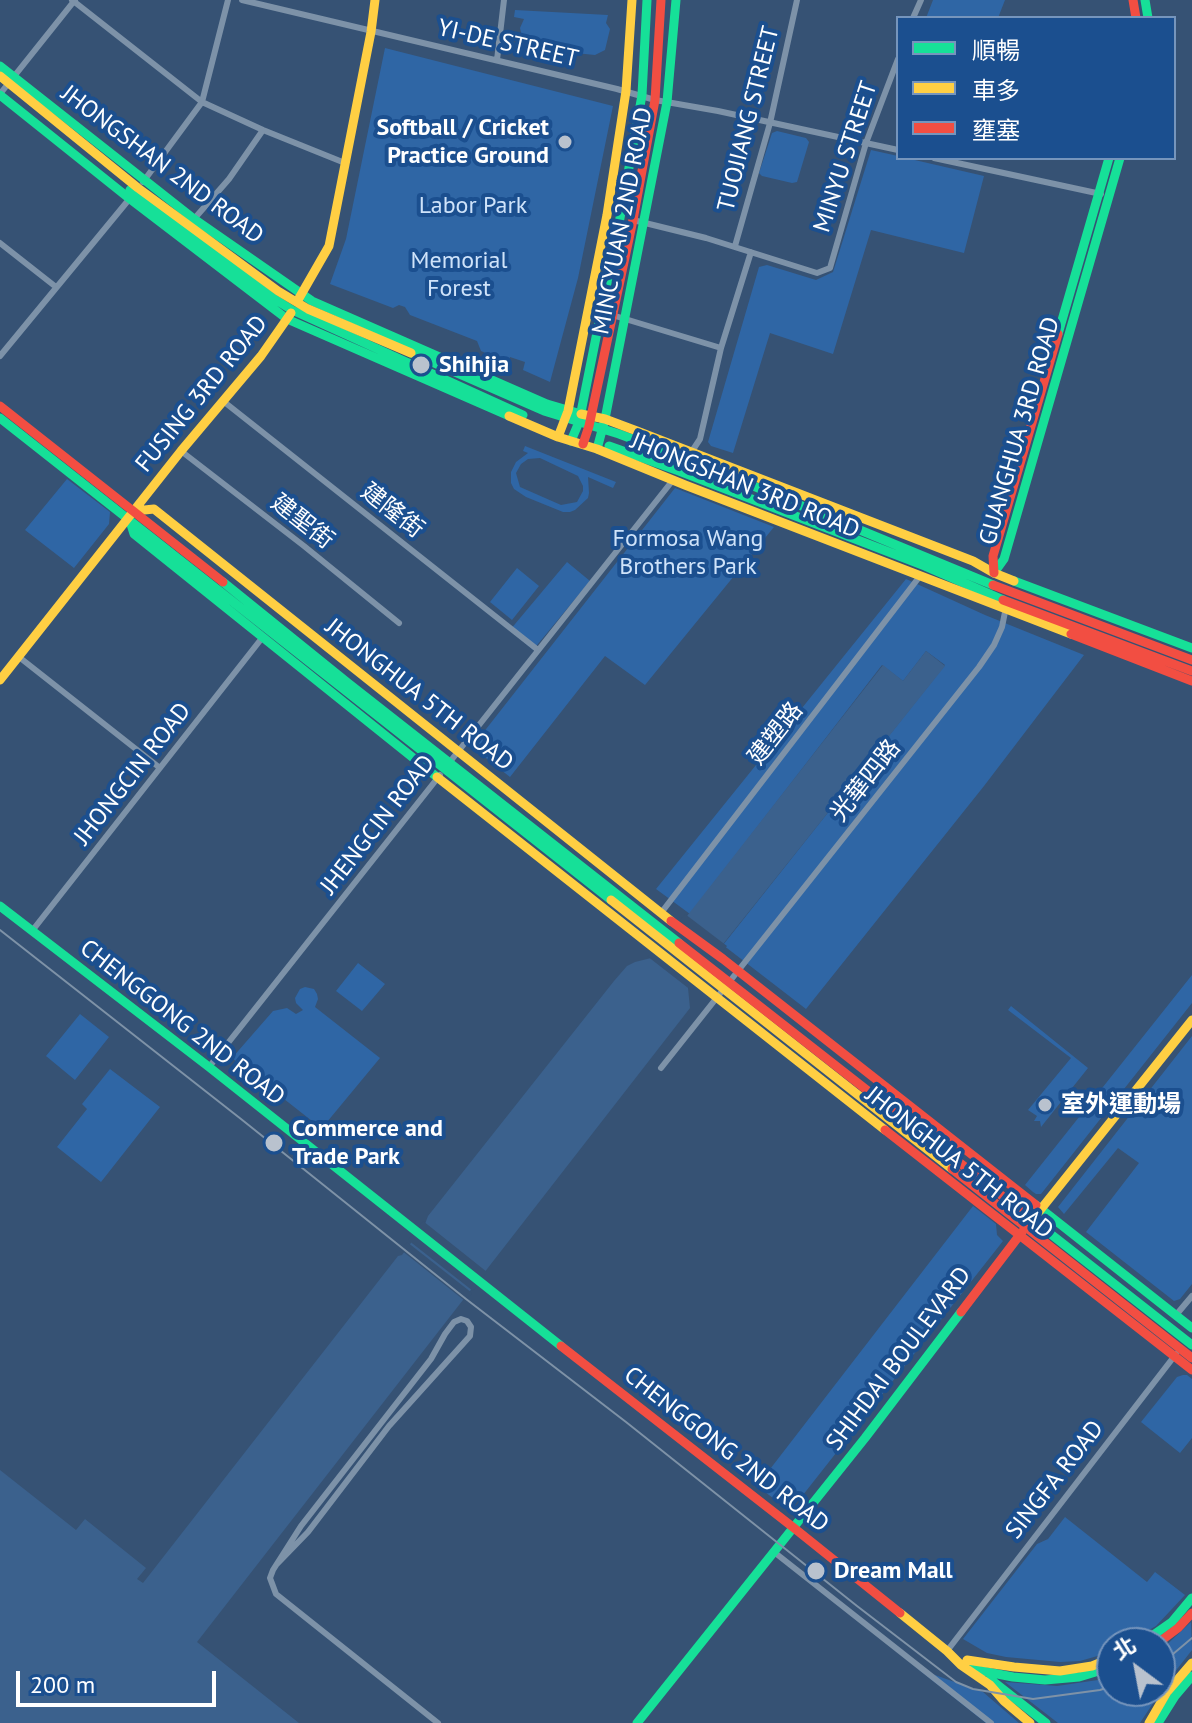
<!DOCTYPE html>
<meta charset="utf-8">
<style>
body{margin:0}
#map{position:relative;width:1192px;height:1723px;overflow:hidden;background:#365274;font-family:"PT Sans","Noto Sans TC",sans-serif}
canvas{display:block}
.legend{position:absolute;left:896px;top:16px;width:280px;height:144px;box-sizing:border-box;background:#1b4f8f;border:2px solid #7695bc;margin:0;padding:10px 14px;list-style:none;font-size:24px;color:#fff}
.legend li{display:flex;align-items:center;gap:16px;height:40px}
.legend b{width:40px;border:2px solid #7695bc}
.north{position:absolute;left:1096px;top:1627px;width:80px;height:80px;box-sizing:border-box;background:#1b4f8f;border:2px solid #7695bc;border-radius:50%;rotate:328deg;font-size:22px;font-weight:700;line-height:32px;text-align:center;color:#fff}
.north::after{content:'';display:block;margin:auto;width:28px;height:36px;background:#b9c2ce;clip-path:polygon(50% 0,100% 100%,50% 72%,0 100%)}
.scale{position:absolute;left:16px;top:1671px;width:200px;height:36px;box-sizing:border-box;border:4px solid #fff;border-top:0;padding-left:10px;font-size:24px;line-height:28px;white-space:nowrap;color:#fff;-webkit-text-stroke:6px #1b4f8f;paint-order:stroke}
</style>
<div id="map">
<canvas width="1192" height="1723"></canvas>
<ul class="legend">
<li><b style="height:10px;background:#16e098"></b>順暢</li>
<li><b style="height:10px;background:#ffcf43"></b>車多</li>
<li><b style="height:10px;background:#f24e42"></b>壅塞</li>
</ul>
<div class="north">北</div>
<div class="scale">200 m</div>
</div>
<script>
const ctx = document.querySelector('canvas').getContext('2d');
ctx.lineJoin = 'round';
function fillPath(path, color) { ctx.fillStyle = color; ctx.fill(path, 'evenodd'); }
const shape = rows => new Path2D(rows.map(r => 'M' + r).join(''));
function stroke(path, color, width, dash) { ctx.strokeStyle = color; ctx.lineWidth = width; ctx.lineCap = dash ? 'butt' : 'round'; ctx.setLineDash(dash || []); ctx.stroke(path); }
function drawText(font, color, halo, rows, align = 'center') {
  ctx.font = font + ' "PT Sans","Noto Sans TC",sans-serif'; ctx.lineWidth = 8; ctx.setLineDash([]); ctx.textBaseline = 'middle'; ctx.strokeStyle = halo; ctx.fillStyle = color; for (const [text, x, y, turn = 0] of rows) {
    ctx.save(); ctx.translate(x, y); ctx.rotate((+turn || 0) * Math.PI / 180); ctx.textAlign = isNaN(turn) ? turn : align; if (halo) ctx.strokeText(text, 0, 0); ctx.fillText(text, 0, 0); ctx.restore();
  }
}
fillPath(shape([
 [933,0,1005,0,998,18,926,18],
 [515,10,608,15,606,23,610,29,605,50,595,55,536,49,523,42,520,28,524,19,514,17],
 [385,48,613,106,578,278,550,382,523,370,525,362,510,357,508,363,481,351,477,341,410,315,405,307,399,305,393,308,330,284,346,239],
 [777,131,806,138,809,142,797,182,792,183,762,176,759,173,772,133],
 [871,150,898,156,898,158,906,158,984,176,964,253,871,230,833,354,770,333,733,453,711,446,708,442,759,267,767,265,816,280,833,272],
 [525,446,616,482,613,488,588,477,589,493,588,498,575,510,570,512,563,512,526,497,514,489,511,483,511,472,516,462,528,453,523,451],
 [540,458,578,476,583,486,583,491,577,502,561,505,520,487,516,473,521,464,528,459],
 [67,479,110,512,109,524,74,568,25,530],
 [675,488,774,527,645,685,605,656,510,777,472,747],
 [567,562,590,581,533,650,510,630],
 [517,568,539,586,512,620,490,602],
 [906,579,985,615,1084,655,984,786,806,1009,723,945,945,665,926,651,903,681,882,665,690,914,656,889],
 [358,963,385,984,362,1011,336,991],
 [1192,975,1192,1003,1041,1194,1036,1194,1033,1192,1025,1185],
 [305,987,314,989,317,994,318,999,315,1007,380,1058,327,1122,320,1124,312,1121,232,1058,273,1011,287,1008,296,1014,303,1010,296,1003,295,998,300,989],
 [1011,1006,1088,1068,1041,1127,1040,1121,1034,1121,1037,1116,1028,1110,1071,1058,1008,1010],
 [80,1014,109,1037,75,1080,46,1056],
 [1192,1036,1192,1284,1180,1299,1174,1301,1086,1232,1139,1163,1118,1148,1064,1214,1058,1207],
 [110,1069,160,1107,101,1182,57,1147,87,1109,82,1104],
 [973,1206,996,1224,997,1235,1003,1241,799,1500,788,1497,782,1498,777,1501,757,1486],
 [1183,1375,1187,1375,1192,1379,1192,1438,1180,1453,1141,1422,1177,1377],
 [1065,1517,1147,1582,1155,1572,1185,1595,1156,1626,1126,1643,1112,1643,1112,1650,1108,1653,1080,1661,1060,1662,1006,1657,987,1653,963,1639,1037,1544,1048,1539],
 [1191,1622,1192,1650,1167,1682,1140,1723,1058,1723,1005,1682,1057,1686,1098,1680,1112,1675,1112,1691,1160,1691,1160,1651],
 [918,1669,983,1692,1019,1723,986,1723]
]), '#2f66a5');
fillPath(shape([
 [926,651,945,666,688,988,690,1008,197,1642,299,1723,0,1723,0,1470,76,1530,85,1519,146,1568,137,1579,143,1583,398,1256,402,1255,425,1224,428,1216,614,981,627,966,635,962,655,957,883,665,903,681]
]), '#3b618d');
fillPath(shape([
 [685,914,727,946,692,991,647,956,653,953],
 [423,1221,487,1272,473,1291,408,1240],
 [407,1242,472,1293,465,1301,401,1250]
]), '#365274');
stroke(shape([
 [72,0,202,102,263,130,345,163],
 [242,0,617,89,655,100,718,111,898,150],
 [913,18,921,0],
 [497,60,504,0],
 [0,94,75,0],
 [934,158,1101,194],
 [143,182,202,102,228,0],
 [194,219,229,179,263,130],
 [633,220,706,238,817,273,830,268,866,143,898,59],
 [0,243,56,287],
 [735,246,770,123,797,0],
 [612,315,721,348],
 [0,356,131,197],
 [223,401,538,650],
 [181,451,304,546,399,623],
 [679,471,700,439,721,348,751,252],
 [19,657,160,768],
 [449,763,673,480],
 [661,913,920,576],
 [32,931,262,638],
 [209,1067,440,775],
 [661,1068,979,667,994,645,1002,627,1006,607],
 [1176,1315,1192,1296],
 [774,1552,991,1723],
 [277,1564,308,1532,389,1426,470,1336,471,1327,467,1321,461,1319,454,1322,445,1334,431,1359,301,1526,273,1570,270,1578,276,1594,438,1723],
 [947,1651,1176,1354]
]), '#7d92a8', 6);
stroke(shape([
 [1145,0,1148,18],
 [0,66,194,219,312,301,547,404,581,414],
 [0,95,130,199,287,319,509,416],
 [130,190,273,298,292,310,523,415],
 [1058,334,1109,158],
 [411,353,544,411,619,434,705,466,993,585],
 [0,418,611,900],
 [571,441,579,422,620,218,642,95,647,0],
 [609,446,679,471,925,566,1003,600],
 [597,449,605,419,667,102,676,0],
 [129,518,134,534,437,777],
 [994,573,1004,559,1120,158],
 [1014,581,1192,648],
 [223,582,348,683,679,943],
 [0,906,209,1067,561,1346],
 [1036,1205,1192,1328],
 [1029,1217,1192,1345],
 [1142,1643,1172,1622,1192,1598],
 [972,1669,1013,1677,1045,1680,1079,1677,1112,1667],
 [990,1679,1046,1723],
 [637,1723,865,1438,961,1312],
 [1158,1723,1175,1696,1192,1676]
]), '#16e098', 9);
stroke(shape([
 [0,76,138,188,278,291,308,309,411,353],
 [298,300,329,246,371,32,375,0],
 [581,414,605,419,637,431,973,561,994,573,1014,581],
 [509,416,558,437,597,449,685,485,1071,634],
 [558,437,568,411,607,215,626,91,632,0],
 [135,511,154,509,671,921],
 [0,680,181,451,261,356,291,313],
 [437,777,885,1130],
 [611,900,952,1169],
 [1037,1214,1192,1020],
 [900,1613,947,1651,961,1665,990,1685,1004,1701,1030,1723],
 [967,1660,1014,1667,1060,1671,1092,1666,1112,1658],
 [1149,1723,1167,1692,1192,1663]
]), '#ffcf43', 9);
stroke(shape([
 [1133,0,1136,18],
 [0,406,223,582],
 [583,444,589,426,633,220,655,100,661,0],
 [994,573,993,556,1058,334],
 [993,585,1192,660],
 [1003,600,1192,671],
 [1071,634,1192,681],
 [671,921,723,959,1036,1205],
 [679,943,1029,1217],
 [885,1130,1192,1370],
 [952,1169,1192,1358],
 [961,1312,1022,1232],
 [561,1346,794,1528,900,1613],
 [1158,1643,1178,1628,1192,1613]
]), '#f24e42', 9);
stroke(shape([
 [0,930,241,1119,466,1299,626,1422,857,1606,956,1682,973,1689,1033,1699,1100,1690,1112,1686],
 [1160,1665,1192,1638]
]), '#7e92a7', 2);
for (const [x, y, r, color] of [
 [565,142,8,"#b9c2ce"],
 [421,365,10,"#b9c2ce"],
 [1045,1105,8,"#b9c2ce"],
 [274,1143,10,"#b9c2ce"],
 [816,1571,10,"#b9c2ce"]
]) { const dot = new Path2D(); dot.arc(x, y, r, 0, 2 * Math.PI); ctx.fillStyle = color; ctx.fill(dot); stroke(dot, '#1b4f8f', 3); }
drawText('24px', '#fff', '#1b4f8f', [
 ["YI-DE STREET",508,44,13],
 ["TUOJIANG STREET",749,119,-76],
 ["MINYU STREET",846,157,-72],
 ["JHONGSHAN 2ND ROAD",162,165,37],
 ["MINCYUAN 2ND ROAD",623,221,-79],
 ["FUSING 3RD ROAD",202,394,-51],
 ["GUANGHUA 3RD ROAD",1020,431,-74],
 ["JHONGSHAN 3RD ROAD",745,486,22],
 ["建隆街",392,511,38],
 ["建聖街",302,522,38],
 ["JHONGHUA 5TH ROAD",419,695,38],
 ["建塑路",776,734,-52],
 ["JHONGCIN ROAD",133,774,-52],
 ["光華四路",866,781,-52],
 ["JHENGCIN ROAD",378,825,-52],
 ["CHENGGONG 2ND ROAD",182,1023,38],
 ["JHONGHUA 5TH ROAD",959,1163,38],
 ["SHIHDAI BOULEVARD",899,1359,-53],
 ["CHENGGONG 2ND ROAD",726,1450,38],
 ["SINGFA ROAD",1055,1480,-52]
]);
drawText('bold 24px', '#fff', '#1b4f8f', [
 ["Softball / Cricket",549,128,"right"],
 ["Practice Ground",549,156,"right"],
 ["Shihjia",439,365],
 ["室外運動場",1061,1105],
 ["Commerce and",292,1129],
 ["Trade Park",292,1157],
 ["Dream Mall",834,1571]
], 'left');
drawText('24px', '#cfe3fa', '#1b4f8f', [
 ["Labor Park",473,206],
 ["Memorial",459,261],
 ["Forest",459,289],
 ["Formosa Wang",688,539],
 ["Brothers Park",688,567]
]);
</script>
